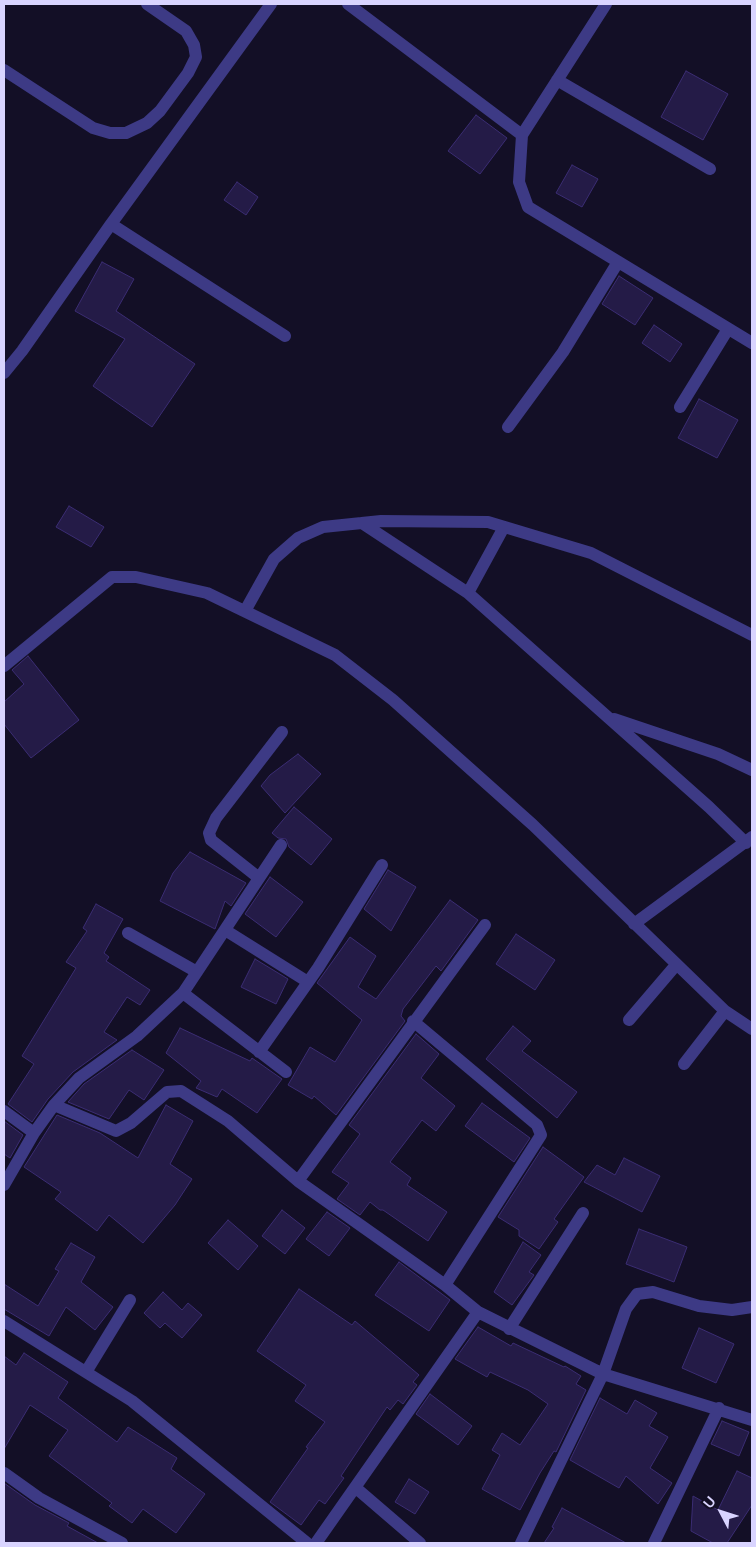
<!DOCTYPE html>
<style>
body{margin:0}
#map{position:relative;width:756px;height:1547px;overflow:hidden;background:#130f26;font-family:Lato,sans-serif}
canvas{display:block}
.frame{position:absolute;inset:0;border:5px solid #d9d4ff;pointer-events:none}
.north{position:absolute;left:696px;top:1487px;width:50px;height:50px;-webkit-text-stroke:4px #130f26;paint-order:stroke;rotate:310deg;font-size:14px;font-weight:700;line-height:20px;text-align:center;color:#d9d4ff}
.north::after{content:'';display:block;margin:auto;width:18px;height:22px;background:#d9d4ff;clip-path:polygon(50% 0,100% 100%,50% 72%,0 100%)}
</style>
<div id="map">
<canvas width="756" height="1547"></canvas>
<div class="frame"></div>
<div class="north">U</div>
</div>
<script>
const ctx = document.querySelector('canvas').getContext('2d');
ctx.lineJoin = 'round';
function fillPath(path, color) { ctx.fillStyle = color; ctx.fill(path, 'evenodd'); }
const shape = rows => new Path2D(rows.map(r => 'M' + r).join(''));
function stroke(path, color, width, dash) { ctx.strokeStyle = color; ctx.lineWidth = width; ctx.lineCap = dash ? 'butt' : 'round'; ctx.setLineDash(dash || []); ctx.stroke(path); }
const building = shape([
 [686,71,728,94,703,140,661,117,686,71],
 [476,115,507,138,480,174,448,151,476,115],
 [572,165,598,179,582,207,556,193,572,165],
 [237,182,258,197,246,215,224,200,237,182],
 [102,262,134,279,116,311,195,364,152,427,93,386,125,339,75,311,102,262],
 [619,276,653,298,635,325,602,304,619,276],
 [654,325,682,344,670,362,642,343,654,325],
 [699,399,738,420,717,458,678,438,699,399],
 [69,506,104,527,91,547,56,527,69,506],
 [28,656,79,720,31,758,4,724,4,702,24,684,12,670,28,656],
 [298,754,321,774,285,813,261,786,270,775,298,754],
 [294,807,332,839,311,865,289,847,286,839,278,838,272,833,294,807],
 [190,852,246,883,231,906,225,901,215,929,160,901,173,873,190,852],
 [388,870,416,887,391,931,364,909,388,870],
 [270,877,303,902,276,937,245,914,270,877],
 [450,900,478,920,441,971,436,966,403,1009,401,1016,405,1021,336,1115,314,1096,312,1099,288,1085,310,1047,335,1062,362,1020,317,983,350,937,376,956,358,987,376,999,450,900],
 [96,904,123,919,104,953,109,957,106,961,150,990,140,1005,127,997,104,1032,117,1040,73,1072,48,1099,32,1122,8,1104,34,1064,22,1056,76,968,66,962,87,931,83,928,96,904],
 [516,934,555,960,535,990,496,964,516,934],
 [255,959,288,979,276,1004,241,987,255,959],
 [513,1026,531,1041,522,1051,577,1092,557,1118,486,1059,513,1026],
 [180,1028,250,1061,252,1058,282,1079,257,1113,222,1089,217,1097,196,1088,201,1081,166,1053,180,1028],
 [416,1034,439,1054,421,1078,455,1106,436,1131,422,1120,390,1162,411,1178,407,1185,447,1212,428,1241,383,1210,380,1210,370,1202,360,1215,337,1199,349,1183,332,1172,360,1134,349,1125,416,1034],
 [132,1050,164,1070,144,1100,129,1090,109,1119,68,1102,84,1084,132,1050],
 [482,1103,530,1138,514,1162,465,1126,482,1103],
 [166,1105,193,1121,170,1164,192,1179,175,1205,143,1243,109,1215,97,1231,55,1199,61,1192,24,1167,57,1115,100,1133,138,1158,166,1105],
 [4,1121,23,1135,10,1158,4,1154,4,1121],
 [543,1147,584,1177,554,1219,558,1222,539,1249,519,1236,519,1230,498,1217,543,1147],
 [624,1158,660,1176,642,1212,584,1182,597,1165,615,1175,624,1158],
 [282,1210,305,1228,285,1254,262,1236,282,1210],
 [327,1212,350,1228,329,1256,306,1239,327,1212],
 [228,1220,258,1246,238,1270,208,1243,228,1220],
 [639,1229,687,1247,674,1282,626,1264,639,1229],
 [523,1242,541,1255,529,1272,534,1275,512,1305,494,1292,523,1242],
 [71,1243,95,1257,81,1282,113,1307,95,1330,66,1307,49,1336,4,1309,4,1284,38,1306,59,1271,55,1269,71,1243],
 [399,1262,450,1300,429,1331,375,1295,399,1262],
 [299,1289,352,1325,355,1321,419,1375,413,1382,417,1385,403,1404,398,1400,390,1410,387,1407,341,1476,344,1478,325,1504,319,1500,301,1525,270,1502,308,1448,306,1447,325,1422,295,1401,306,1385,257,1351,299,1289],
 [163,1292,182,1310,188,1303,202,1315,182,1338,165,1323,160,1328,144,1313,163,1292],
 [478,1327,511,1346,513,1343,564,1367,565,1366,581,1376,576,1384,586,1390,556,1452,554,1451,540,1473,520,1510,482,1489,500,1455,492,1450,502,1433,520,1445,548,1404,528,1390,490,1372,487,1377,455,1359,478,1327],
 [699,1328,734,1344,716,1383,682,1368,699,1328],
 [24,1353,68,1382,58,1398,117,1442,128,1427,177,1458,171,1469,205,1494,176,1533,143,1509,132,1523,109,1506,112,1503,49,1456,68,1430,30,1405,4,1449,4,1356,16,1365,24,1353],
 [430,1394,472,1426,458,1445,416,1414,430,1394],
 [600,1398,627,1414,635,1400,657,1413,649,1426,668,1437,650,1468,672,1483,658,1504,626,1476,619,1488,570,1460,600,1398],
 [722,1421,749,1432,739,1456,711,1444,722,1421],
 [737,1471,752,1478,752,1505,727,1543,713,1543,691,1531,693,1496,718,1510,737,1471],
 [409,1479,429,1492,415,1514,395,1502,409,1479],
 [4,1483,35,1505,69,1523,67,1526,98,1543,4,1543,4,1483],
 [562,1508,626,1543,544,1543,554,1528,552,1527,562,1508]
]);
fillPath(building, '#241b47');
stroke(building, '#3b2d73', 1);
stroke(shape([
 [271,4,111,224,285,336],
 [348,4,522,135],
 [606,4,522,135,519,182,528,207,752,343],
 [4,70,93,128,110,133,126,133,147,123,160,111,188,73,196,57,194,45,186,31,147,4],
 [557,80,710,169],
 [4,373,22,351,111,224],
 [680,407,728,329],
 [508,427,563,352,618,262],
 [362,523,468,593,709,807,746,843],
 [468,593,504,527],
 [245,611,274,559,298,538,323,527,381,521,488,522,591,553,752,635],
 [4,666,112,577,136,577,207,593,335,655,393,700,533,825,725,1011,684,1064],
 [614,719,718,754,752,770],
 [259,878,211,840,209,833,216,818,282,732],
 [634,924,752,837],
 [225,930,308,982],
 [128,933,197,972],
 [183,993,286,1072],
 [725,1011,752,1029],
 [629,1020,676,965],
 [413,1021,537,1125,541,1135,445,1285],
 [259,1052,318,968,382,865],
 [54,1105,79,1078,137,1036,183,993,281,845],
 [4,1111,34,1133],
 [298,1181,485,925],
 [4,1185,34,1133,54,1105,116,1131,131,1123,167,1092,181,1091,228,1121,298,1181,445,1285,478,1312,316,1543],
 [478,1312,603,1374,626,1309,637,1294,653,1292,699,1306,732,1310,752,1307],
 [4,1321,132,1401,307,1543],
 [509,1329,583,1213],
 [86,1372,130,1300],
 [4,1473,39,1498,122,1543],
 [356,1488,420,1543],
 [521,1543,603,1374,752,1420],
 [654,1543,719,1408]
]), '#3d3a85', 12);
</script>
